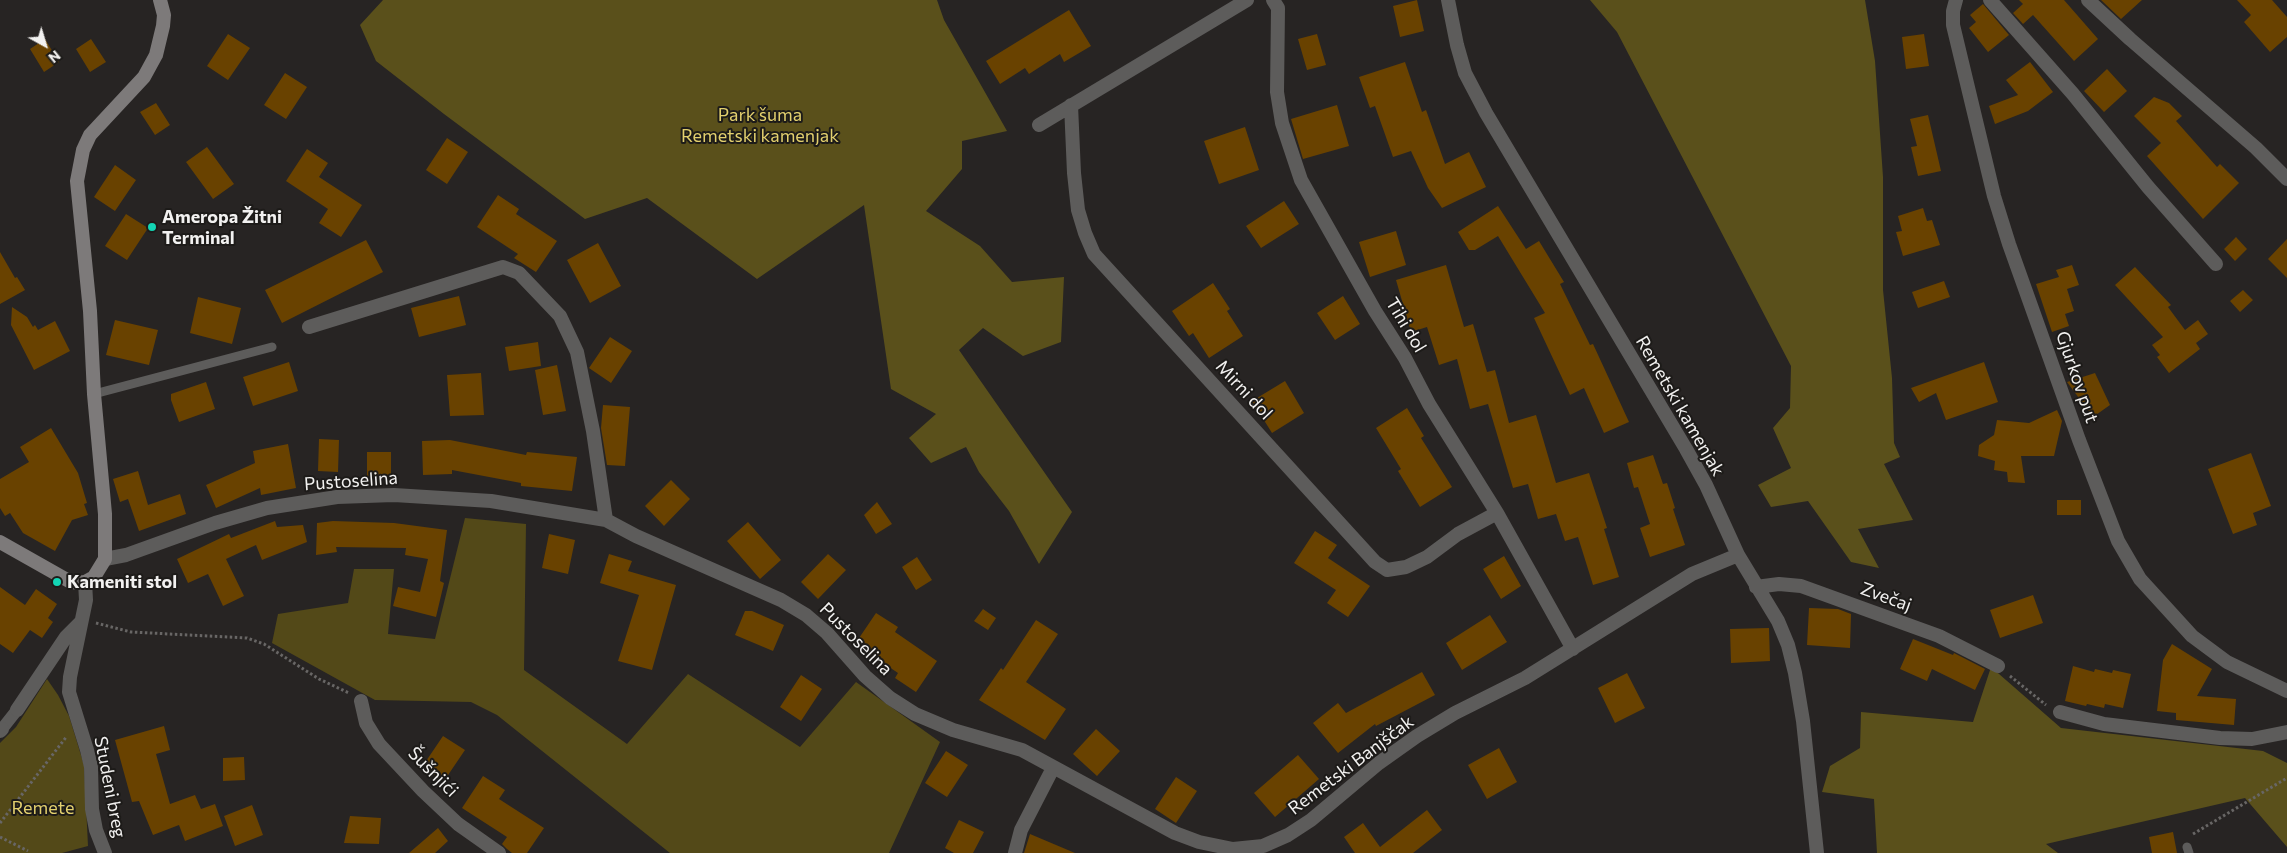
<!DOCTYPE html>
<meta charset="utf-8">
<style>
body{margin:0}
#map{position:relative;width:2287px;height:853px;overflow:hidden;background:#272423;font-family:Commissioner,sans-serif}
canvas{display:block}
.north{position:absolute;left:20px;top:20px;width:50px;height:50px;-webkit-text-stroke:4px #1d1b19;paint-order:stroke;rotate:141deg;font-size:14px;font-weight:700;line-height:20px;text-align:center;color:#f2f1f0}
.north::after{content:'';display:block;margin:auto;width:18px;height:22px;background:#f2f1f0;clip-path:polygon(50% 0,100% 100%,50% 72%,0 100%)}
</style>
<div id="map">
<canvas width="2287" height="853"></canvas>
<div class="north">N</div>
</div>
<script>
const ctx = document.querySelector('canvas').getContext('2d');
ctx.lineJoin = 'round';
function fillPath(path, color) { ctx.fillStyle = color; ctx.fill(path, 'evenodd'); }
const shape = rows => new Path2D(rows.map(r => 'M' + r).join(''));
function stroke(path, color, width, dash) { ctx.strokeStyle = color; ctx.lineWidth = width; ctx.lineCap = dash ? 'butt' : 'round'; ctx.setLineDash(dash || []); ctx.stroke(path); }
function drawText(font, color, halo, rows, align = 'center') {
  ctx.font = font + ' Commissioner,sans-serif'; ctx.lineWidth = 4; ctx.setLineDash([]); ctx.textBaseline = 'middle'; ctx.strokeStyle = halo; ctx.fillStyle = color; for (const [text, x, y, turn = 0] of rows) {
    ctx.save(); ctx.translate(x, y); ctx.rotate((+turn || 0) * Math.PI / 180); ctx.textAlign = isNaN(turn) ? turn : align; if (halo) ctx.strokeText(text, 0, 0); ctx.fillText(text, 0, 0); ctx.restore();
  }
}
fillPath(shape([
 [465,518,526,524,524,670,627,744,688,674,800,747,856,682,940,742,889,853,670,853,497,715,471,702,375,700,272,643,278,614,348,603,354,569,394,569,388,634,435,639],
 [47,679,58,695,69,716,84,765,88,846,62,853,0,853,0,743,16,727]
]), '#534918');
fillPath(shape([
 [383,0,937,0,944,20,1007,131,962,141,962,169,926,211,980,246,1012,282,1064,277,1061,342,1023,356,983,328,959,350,1072,512,1039,564,1009,511,979,472,966,447,931,463,909,438,936,414,891,389,864,205,757,279,647,198,585,219,444,114,376,61,360,25],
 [1590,0,1865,0,1875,61,1883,177,1883,290,1892,378,1894,443,1900,457,1884,464,1913,520,1858,529,1879,568,1851,562,1808,501,1771,507,1758,485,1791,468,1773,428,1790,408,1791,366,1617,32],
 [1991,667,2061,728,2263,751,2287,763,2287,847,2245,798,2046,844,2058,853,1877,853,1874,799,1822,792,1830,766,1860,748,1861,712,1973,722]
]), '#5a501b');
fillPath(shape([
 [1417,0,1424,31,1400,37,1393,6],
 [2019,0,2064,0,2098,39,2074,61,2033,15,2023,24,2013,13,2023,4],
 [2101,0,2142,0,2121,19],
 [2237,0,2272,0,2287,17,2287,37,2270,52,2244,22,2251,15],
 [1983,4,2009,35,1988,52,1969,28,1976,22,1970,15],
 [1069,10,1091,46,1064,62,1060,54,1029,74,1025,68,1000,84,986,61],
 [228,34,250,48,228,80,207,66],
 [1317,34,1326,65,1307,70,1298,39],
 [1924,34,1929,66,1906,69,1902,37],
 [45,39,59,62,44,72,30,49],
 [91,39,106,62,90,72,76,49],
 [1405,62,1422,112,1426,110,1445,164,1469,152,1486,187,1442,208,1428,188,1411,151,1393,157,1375,106,1370,108,1359,77],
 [2030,62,2053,92,2028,111,1995,124,1989,106,2018,95,2006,80],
 [2107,69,2127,91,2104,112,2084,91],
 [285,73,307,87,286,119,264,105],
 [2154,97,2169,103,2182,116,2176,121,2217,167,2220,164,2239,183,2203,219,2147,156,2161,143,2134,116],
 [156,103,170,125,155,135,140,112],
 [1337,105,1349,146,1303,159,1291,119],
 [1928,115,1941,171,1918,176,1911,147,1917,146,1910,119],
 [1245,127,1259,170,1219,184,1204,141],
 [447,138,468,152,447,184,426,170],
 [207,147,234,184,213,199,186,162],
 [307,149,328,163,319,177,362,205,341,237,319,223,328,209,286,181],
 [115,165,136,180,115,211,94,197],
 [498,195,519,209,516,214,557,241,536,272,514,258,518,254,477,227],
 [1284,201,1299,224,1261,248,1246,226],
 [1498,206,1526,249,1539,241,1564,282,1560,284,1590,345,1593,344,1629,422,1604,433,1584,388,1570,395,1534,318,1545,313,1498,236,1475,250,1469,250,1458,232],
 [1923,208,1927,221,1932,220,1940,245,1903,256,1896,232,1902,231,1898,216],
 [126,214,148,228,127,260,105,246],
 [1396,231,1406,265,1370,277,1359,242],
 [2236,237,2247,249,2235,261,2224,249],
 [2287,239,2287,278,2268,259],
 [366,240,383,272,282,323,265,290],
 [598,243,621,286,590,303,567,260],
 [0,252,15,278,17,277,25,290,0,304],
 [1446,265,1464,327,1473,324,1487,372,1495,370,1509,423,1536,415,1556,483,1589,473,1607,528,1604,529,1619,577,1593,585,1578,537,1565,541,1556,514,1538,519,1528,484,1513,488,1488,404,1470,409,1457,359,1439,365,1427,327,1411,332,1396,280],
 [2072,265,2079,285,2067,289,2074,311,2065,314,2069,326,2052,332,2036,284,2059,277,2056,270],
 [2135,267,2171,305,2168,307,2185,330,2198,320,2208,334,2196,343,2200,349,2169,373,2157,357,2160,355,2152,345,2163,337,2115,285],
 [1944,281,1950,297,1918,308,1912,292],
 [1213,283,1230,309,1227,311,1243,336,1209,358,1193,333,1189,336,1172,311],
 [2243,290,2253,300,2240,312,2230,301],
 [459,296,466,325,419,337,411,308],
 [1343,296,1360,324,1335,340,1317,313],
 [198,297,241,308,232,344,190,333],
 [12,307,27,317,33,327,35,325,38,330,55,321,70,351,34,370,11,325],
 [115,320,158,330,149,365,106,355],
 [610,337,632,351,611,383,589,368],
 [538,342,541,366,509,371,505,347],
 [289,362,298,391,253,406,243,377],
 [1984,362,1998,402,1946,420,1936,393,1919,402,1911,388],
 [557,365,566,411,543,415,535,370],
 [481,373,484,415,450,416,447,375],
 [2095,373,2110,405,2093,417,2067,382],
 [1285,381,1304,413,1272,433,1252,401],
 [206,382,215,409,179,422,171,400,171,394],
 [603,405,630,407,625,466,607,465,601,428],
 [1407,408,1424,436,1421,438,1452,487,1420,507,1398,471,1401,469,1376,428],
 [2057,410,2062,421,2054,456,2021,456,2025,483,2008,482,2007,472,1994,470,1995,461,1978,456,1979,445,1994,435,1997,420,2029,423],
 [51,428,78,473,87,503,84,504,88,515,72,520,55,551,23,533,10,513,5,516,0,508,0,479,29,462,20,447],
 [319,439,339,440,338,472,318,471],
 [450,440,526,455,527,452,577,457,572,491,521,486,521,483,452,470,452,474,423,475,422,441],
 [288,444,296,488,261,495,260,488,216,508,206,485,255,463,253,451],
 [367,452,391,452,391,479,367,479],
 [2251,453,2271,506,2253,513,2257,525,2233,534,2208,469],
 [1653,455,1663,484,1667,483,1675,508,1673,509,1685,545,1650,557,1640,528,1650,524,1638,487,1634,488,1627,463],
 [138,471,148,505,180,494,186,514,139,531,128,499,120,502,113,479],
 [671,480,690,499,664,526,645,506],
 [2057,500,2081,500,2081,515,2057,515],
 [877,502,892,524,876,534,864,515],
 [275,521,277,527,303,525,307,542,262,560,256,545,226,559,244,596,223,606,208,574,188,583,177,559,229,534,231,538],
 [333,521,394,523,447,530,440,581,444,583,436,617,393,606,398,587,420,592,428,559,405,555,406,548,336,547,337,552,316,555,317,523],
 [748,522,781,560,760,579,727,541],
 [1315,531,1337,545,1328,558,1370,586,1348,617,1327,603,1336,590,1294,563],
 [549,534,575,540,568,574,542,568],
 [609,554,632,561,628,571,676,585,652,670,618,661,639,595,600,583],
 [828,554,846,570,818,599,801,582],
 [1504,556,1521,586,1501,599,1483,569],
 [917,557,932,580,916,590,902,567],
 [0,587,25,605,36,589,57,604,48,618,53,622,42,638,30,630,13,653,0,644],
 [2033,595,2043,623,2000,638,1990,610],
 [1809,608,1838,609,1851,614,1850,648,1807,645],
 [983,609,996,618,988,630,974,621],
 [745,611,752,611,784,625,773,651,735,635],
 [876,613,898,627,895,632,937,661,916,692,895,678,898,673,855,644],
 [1490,615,1507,642,1462,670,1446,643],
 [1036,620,1058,634,1026,682,1066,709,1045,740,979,700,1001,668,1003,670],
 [1769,628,1770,661,1731,663,1730,629],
 [1913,639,1953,655,1954,653,1985,669,1975,690,1932,669,1927,681,1900,669],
 [2172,644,2212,669,2197,696,2236,699,2234,725,2176,720,2176,713,2157,711,2163,660],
 [2073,666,2094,672,2095,669,2112,673,2113,670,2131,674,2123,708,2105,704,2104,708,2087,704,2086,706,2065,701],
 [1422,672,1435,695,1376,726,1375,724,1338,753,1313,723,1338,703,1346,713],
 [1627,673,1645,708,1615,723,1598,688],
 [801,675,822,689,801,721,780,707],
 [164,726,170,750,156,754,170,804,195,795,201,809,215,804,223,826,185,841,179,825,153,835,139,801,132,802,115,740],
 [1096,729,1120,751,1097,776,1073,754],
 [443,736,465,750,444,781,422,767],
 [1499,748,1517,782,1487,799,1468,765],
 [946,751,968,765,947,797,925,783],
 [1298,755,1319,779,1275,817,1254,793],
 [244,757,245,780,223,781,223,758],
 [483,776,505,790,499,799,544,828,527,853,512,853,507,849,502,844,507,837,462,808],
 [1176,777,1197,791,1176,823,1155,809],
 [252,805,263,835,235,846,224,816],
 [1427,810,1442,830,1413,853,1355,853,1344,837,1363,823,1380,847],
 [350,816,381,818,379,844,344,843],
 [959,820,984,832,973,853,954,853,945,848],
 [438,828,448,841,435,853,409,853],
 [2173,832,2177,853,2152,853,2149,837],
 [1030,834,1075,853,1024,853]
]), '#694200');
stroke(shape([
 [96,623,131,632,247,638,264,644,319,679,349,693],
 [2010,676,2046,705],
 [0,823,67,736],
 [2193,834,2287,778],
 [0,837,28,851]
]), '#686665', 3, [2.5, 2.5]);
stroke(shape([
 [94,394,272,347],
 [2187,847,2189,853]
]), '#5d5c5b', 9);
stroke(shape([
 [2,729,17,710]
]), '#5d5c5b', 12);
stroke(shape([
 [1273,0,1278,8,1277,92,1282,123,1301,180,1375,311,1405,358,1429,404,1497,513,1573,649],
 [1448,0,1457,45,1465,73,1486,113,1686,449,1706,485,1738,555,1778,621,1788,645,1795,673,1803,721,1817,853],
 [1956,0,1953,11,1953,25,1994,196,2009,244,2079,440,2118,541,2140,579,2192,636,2227,662,2287,691],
 [1990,0,2073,94,2148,187,2216,264],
 [2088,0,2130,39,2256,148,2287,179],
 [1071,105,1074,173,1078,210,1085,233,1094,254,1375,562,1387,570,1406,567,1427,557,1458,534,1497,513],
 [1039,125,1247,0],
 [309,327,503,267,519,273,560,316,577,352,593,431,606,520],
 [105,559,126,555,215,523,267,508,337,497,394,495,491,501,606,520,636,536,781,600,806,615,827,633,865,676,890,698,915,714,953,730,1022,750,1175,833,1199,842,1233,849,1263,846,1288,835,1311,820,1379,763,1417,736,1455,713,1525,678,1692,574,1738,555],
 [85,582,86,600,70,677,69,692,87,750,91,767,92,809,96,830,105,853],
 [1756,587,1779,584,1801,586,1939,636,1998,666],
 [361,701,366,723,379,744,423,791,458,824,499,853],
 [17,710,66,637,80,623],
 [2060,712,2104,724,2220,738,2252,739,2287,732],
 [0,731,2,729],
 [1015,853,1021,830,1053,768]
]), '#5d5c5b', 14);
stroke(shape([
 [0,542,69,581,77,583,85,582,94,577,105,559,105,514,94,394,90,311,77,181,83,150,90,135,144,77,156,55,163,26,164,15,160,0]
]), '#7d7a7a', 14);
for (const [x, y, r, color] of [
 [152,227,5,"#13d5b4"],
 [57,582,5,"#13d5b4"]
]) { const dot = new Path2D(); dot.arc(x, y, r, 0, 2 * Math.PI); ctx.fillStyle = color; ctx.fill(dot); stroke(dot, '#1d1b19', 2); }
drawText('18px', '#e3d06e', '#1d1b19', [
 ["Park šuma",760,115],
 ["Remetski kamenjak",760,136],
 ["Remete",43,808]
]);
drawText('bold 18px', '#f2f1f0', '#1d1b19', [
 ["Ameropa Žitni",162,217],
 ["Terminal",162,238],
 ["Kameniti stol",67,582]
], 'left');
drawText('18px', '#f2f1f0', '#1d1b19', [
 ["Tihi dol",1406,325,59],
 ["Gjurkov put",2077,377,71],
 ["Mirni dol",1244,390,47],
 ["Remetski kamenjak",1680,406,60],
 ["Pustoselina",351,481,-4],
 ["Zvečaj",1886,597,20],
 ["Pustoselina",856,639,45],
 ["Remetski Banjščak",1351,765,-37],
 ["Šušnjići",433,772,45],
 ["Studeni breg",110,787,79]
]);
</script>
